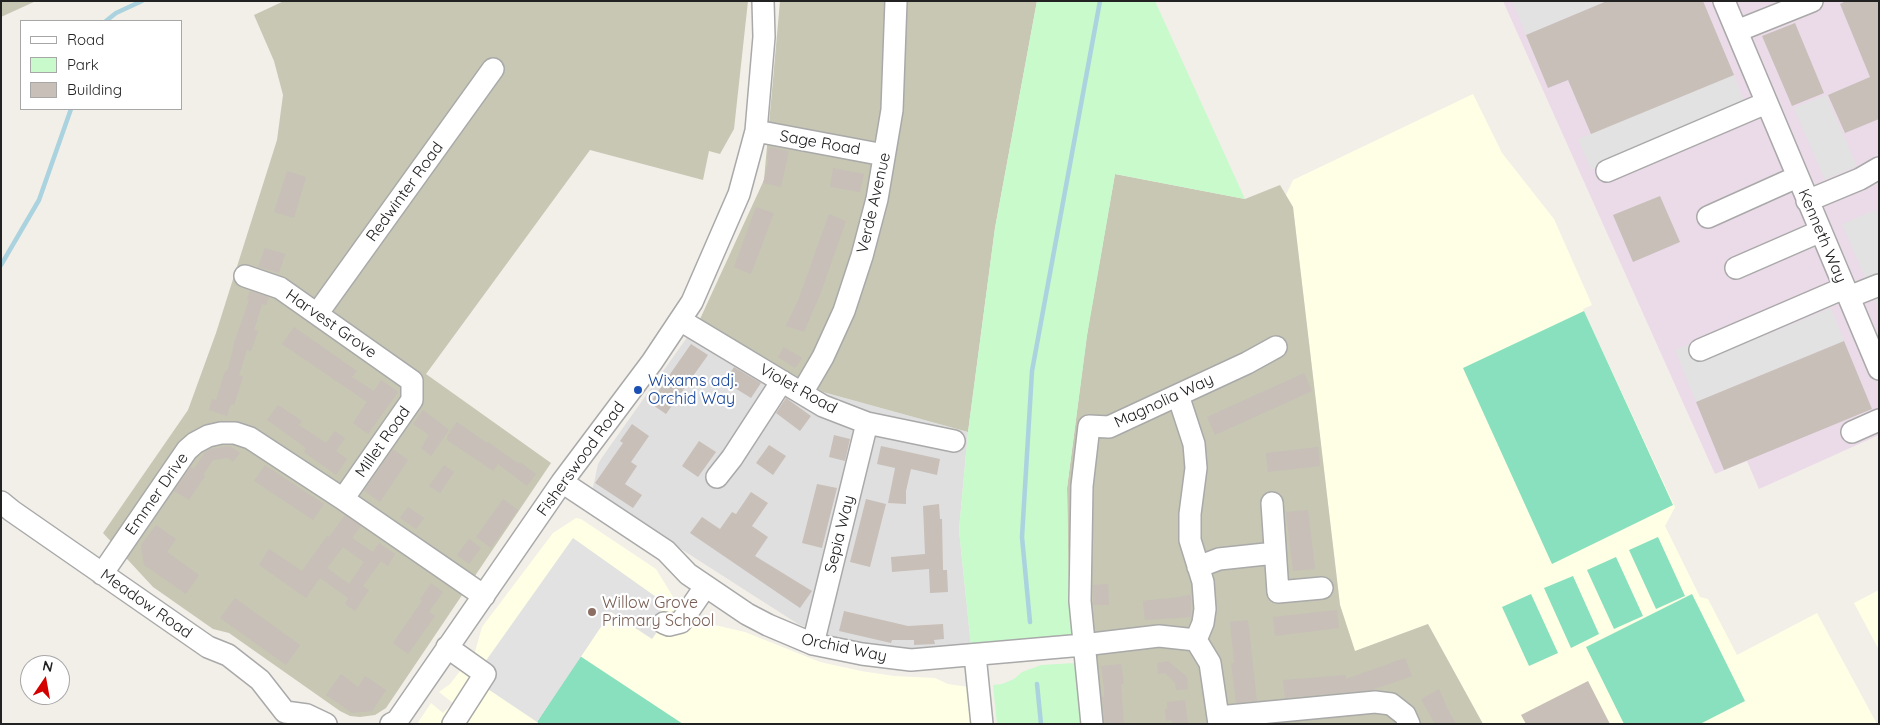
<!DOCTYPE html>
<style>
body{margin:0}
#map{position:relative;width:1880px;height:725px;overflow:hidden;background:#f2efe9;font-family:Quicksand,sans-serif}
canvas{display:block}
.frame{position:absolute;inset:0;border:2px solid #222;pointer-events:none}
.legend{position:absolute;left:20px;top:20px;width:162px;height:90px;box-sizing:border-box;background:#fff;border:1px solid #a7a7a7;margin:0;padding:6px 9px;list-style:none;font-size:15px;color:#222}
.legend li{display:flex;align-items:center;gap:10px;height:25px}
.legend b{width:25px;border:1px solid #a7a7a7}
.north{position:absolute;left:20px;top:655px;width:50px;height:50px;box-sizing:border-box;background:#fff;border:1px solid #a7a7a7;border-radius:50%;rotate:12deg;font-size:14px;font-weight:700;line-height:20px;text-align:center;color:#222}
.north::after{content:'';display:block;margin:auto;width:18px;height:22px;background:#d40000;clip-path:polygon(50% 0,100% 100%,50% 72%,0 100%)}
</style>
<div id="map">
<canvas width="1880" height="725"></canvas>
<div class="frame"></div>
<ul class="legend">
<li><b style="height:6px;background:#fff"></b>Road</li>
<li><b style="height:14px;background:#c8facc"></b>Park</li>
<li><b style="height:14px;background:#c7bfb8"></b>Building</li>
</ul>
<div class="north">N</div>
</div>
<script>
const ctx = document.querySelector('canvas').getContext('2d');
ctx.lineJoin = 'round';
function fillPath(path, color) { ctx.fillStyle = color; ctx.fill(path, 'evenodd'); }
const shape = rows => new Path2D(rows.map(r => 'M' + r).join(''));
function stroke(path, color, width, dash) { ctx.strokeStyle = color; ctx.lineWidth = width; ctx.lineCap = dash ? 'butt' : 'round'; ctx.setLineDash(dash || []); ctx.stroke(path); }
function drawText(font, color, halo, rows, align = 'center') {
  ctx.font = font + ' Quicksand,sans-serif'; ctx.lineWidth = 4.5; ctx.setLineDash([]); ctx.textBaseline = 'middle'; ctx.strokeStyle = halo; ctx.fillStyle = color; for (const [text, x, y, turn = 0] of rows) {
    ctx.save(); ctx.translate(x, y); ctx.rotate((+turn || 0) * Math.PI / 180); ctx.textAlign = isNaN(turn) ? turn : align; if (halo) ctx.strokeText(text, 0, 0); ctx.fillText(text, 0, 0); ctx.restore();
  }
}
fillPath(shape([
 [700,319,823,392,968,432,959,530,971,646,923,650,889,650,834,638,798,624,592,492,598,464,603,456]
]), '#e0dfdf');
fillPath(shape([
 [1503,1,1879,1,1879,435,1759,489,1747,461,1715,474]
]), '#ebdbe8');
fillPath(shape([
 [1473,94,1502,153,1554,219,1592,305,1583,309,1675,507,1665,526,1700,597,1708,599,1737,655,1817,613,1877,724,1483,724,1428,624,1355,651,1340,605,1293,207,1286,195,1293,180],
 [576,518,581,519,656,569,675,600,706,623,745,632,820,662,861,671,894,676,935,678,948,684,968,687,971,724,417,724,431,703,443,713,453,703,439,692,450,684,475,652,482,627,553,533],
 [1879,590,1879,650,1854,603]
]), '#ffffe5');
fillPath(shape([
 [1,1,36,1,1,17],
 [284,1,748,1,734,129,720,154,709,151,703,180,590,150,426,374,551,463,386,708,375,715,360,717,350,716,340,711,229,633,213,629,153,587,103,533,188,410,216,333,277,140,283,95,274,61,254,15],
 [780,1,1037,1,995,228,968,432,823,392,700,319,764,180],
 [1115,174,1245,199,1280,185,1293,207,1340,605,1355,651,1428,624,1483,724,1081,724,1069,604,1067,488,1087,334]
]), '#c7c7b4');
fillPath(shape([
 [1037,1,1155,1,1245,199,1115,174,1087,336,1067,488,1069,604,1072,638,971,646,959,530,968,432,995,228],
 [1075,663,1081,724,997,724,993,685,1002,684,1014,679,1022,672,1041,665]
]), '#c8facc');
fillPath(shape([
 [1584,311,1673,505,1552,564,1463,368],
 [1658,537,1685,596,1656,609,1629,550],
 [1616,557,1643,616,1614,629,1587,570],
 [1573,576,1599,634,1571,648,1544,588],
 [1531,594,1558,653,1529,666,1502,607],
 [1692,594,1745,701,1700,724,1624,724,1586,647],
 [580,656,683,724,540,724,537,722]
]), '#88e0be');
fillPath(shape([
 [1512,1,1607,1,1526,35],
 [1734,75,1746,106,1591,170,1578,139],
 [1826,95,1857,166,1825,180,1794,108],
 [1875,210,1879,219,1879,310,1842,224],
 [1831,308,1844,341,1696,402,1675,350,1704,338,1713,357],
 [573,538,666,604,660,612,668,616,652,639,611,612,537,722,473,679]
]), '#e2e2e2');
stroke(shape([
 [106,21,116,13,142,1],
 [1,265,39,200,71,109],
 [1030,622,1022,537,1032,371,1100,1],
 [1037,684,1041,724]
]), '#aad3df', 4.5);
fillPath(shape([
 [1607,1,1703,1,1734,75,1591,134,1568,80,1548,88,1526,35],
 [1846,1,1879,1,1879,119,1845,133,1828,95,1870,77,1840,4],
 [1795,23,1824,93,1792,106,1762,36],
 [769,147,789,151,781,187,763,183,769,159,767,158],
 [833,168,864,174,860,192,830,187],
 [287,171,306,177,294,218,274,212],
 [1660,196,1680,242,1633,262,1613,215],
 [756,207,774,213,751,274,734,267],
 [829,214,846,221,821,292,804,332,786,326,799,298],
 [265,248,285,254,279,273,258,267],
 [250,291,269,297,266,305,262,304,254,330,258,331,251,351,247,350,239,375,243,377,234,405,231,404,227,416,209,410,212,399,216,400,225,371,227,371,234,346,233,346,249,300,247,299],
 [294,327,357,371,352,377,374,391,381,380,398,392,368,434,353,423,367,402,282,344],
 [1844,341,1872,409,1724,470,1696,402],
 [691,344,708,355,666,414,650,403],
 [784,347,802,358,795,368,778,357],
 [734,367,761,383,751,398,725,382],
 [1304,373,1312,391,1215,435,1207,417],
 [786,398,811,416,800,431,776,413],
 [278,405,302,421,299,425,326,443,335,431,345,438,336,451,347,459,336,475,304,452,306,448,267,420],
 [423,410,449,430,431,456,421,448,429,435,413,424],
 [457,422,487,443,488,442,519,464,520,462,536,474,527,486,498,464,493,471,447,440,447,436],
 [632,424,649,436,631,462,637,466,625,484,642,495,633,508,595,483,623,443,620,441],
 [834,435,850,439,845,461,829,457],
 [699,441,716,452,698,477,682,466],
 [769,445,786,456,773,475,756,463],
 [230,446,240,453,233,462,228,458,213,460,203,475,205,476,189,500,174,491,191,467,194,469,205,452,210,449],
 [881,446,940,459,937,475,911,469,906,491,906,504,888,503,895,468,877,464],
 [1318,447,1320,466,1268,472,1266,453],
 [393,449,408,460,380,502,364,491],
 [265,465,324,504,313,520,254,481],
 [444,465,454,472,440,493,429,486],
 [817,484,837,488,822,548,802,543],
 [751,492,768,503,752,526,768,537,755,556,812,591,800,608,690,533,702,517,720,529,732,512,736,514],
 [503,499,518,510,491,548,476,537],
 [866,499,886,504,870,567,850,562],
 [939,504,940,519,942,519,943,570,947,570,948,592,930,593,929,569,892,572,891,557,925,554,923,506],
 [408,507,424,518,416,529,400,518],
 [1308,510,1315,569,1293,571,1286,512],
 [345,515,361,526,352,538,373,552,379,543,395,554,388,566,381,561,363,586,369,590,355,611,345,604,348,598,320,578,306,598,259,565,269,549,302,571,327,536,329,537],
 [343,547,364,562,349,584,327,568],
 [156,525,176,539,167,552,199,575,186,594,144,565,141,545],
 [469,539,481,548,469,564,457,555],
 [431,583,443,592,429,612,435,616,408,654,393,643,422,601,420,599],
 [1108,584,1109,605,1093,605,1093,585],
 [1191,595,1191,617,1145,620,1143,601,1181,597,1181,596],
 [235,598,300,645,286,665,220,618],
 [1337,610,1339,628,1275,636,1273,617],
 [844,611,908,626,943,624,944,639,934,640,935,644,914,645,914,640,892,640,891,643,839,631],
 [1248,620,1257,701,1236,703,1231,663,1234,663,1230,622],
 [1405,658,1412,676,1372,690,1285,698,1283,680,1346,675,1346,679],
 [1168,661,1187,677,1188,689,1176,690,1175,683,1165,673,1158,674,1157,663],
 [1121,664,1124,684,1121,684,1124,724,1105,724,1102,697,1104,697,1104,687,1101,666],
 [341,674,358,687,365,676,386,690,372,711,352,713,326,695],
 [1588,681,1610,724,1526,724,1521,715],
 [1439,689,1447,708,1456,724,1435,724,1421,699],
 [1185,700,1188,724,1172,724,1172,720,1166,721,1165,709,1167,709,1167,702]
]), '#c7bfb8');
const minor = shape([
 [1724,1,1879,369],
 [1737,31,1812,1],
 [756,131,884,155],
 [1607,171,1766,103],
 [1807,201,1860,179,1879,168],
 [1708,217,1797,177],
 [1736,268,1821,231],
 [245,276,280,288,412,381,412,400,343,499],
 [1849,297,1879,285],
 [317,314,493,69],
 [680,320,823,406,867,423,954,441],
 [1700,350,1844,288],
 [802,393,823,357,844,311,862,256,877,199,892,110,896,1],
 [1178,395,1194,444,1196,468,1190,514,1190,540,1203,582,1205,609,1203,623,1196,640,1210,663,1219,724],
 [1852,432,1879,420],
 [717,477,732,458,782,381],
 [562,482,666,551,688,574,747,614,768,625,813,644,862,654,911,660,1083,645,1159,636,1196,640],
 [1,502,12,511,208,647,228,655,260,680,285,712],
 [1272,503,1278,592,1322,588],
 [1198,567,1219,559,1275,553],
 [102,574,187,450,195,443,208,436,221,433,235,433,250,438,343,499,484,596],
 [664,623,669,625,681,622,705,587],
 [813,644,867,423],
 [447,647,485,674,453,724],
 [975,655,982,724],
 [285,712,307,715,326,724],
 [1218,717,1375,702,1391,704,1405,715,1409,724],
 [391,724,397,721,562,482,652,362,692,302,739,194,756,131,764,37,763,1],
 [1092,724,1080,601,1082,486,1089,426,1109,427,1247,363,1276,347]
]);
stroke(minor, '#a9a9a9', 24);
stroke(minor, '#fff', 21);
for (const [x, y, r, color] of [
 [638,390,5,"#1a4fb4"],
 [592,612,5,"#8d6e63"]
]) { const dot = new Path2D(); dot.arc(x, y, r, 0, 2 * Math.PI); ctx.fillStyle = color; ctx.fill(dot); stroke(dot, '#fff', 2); }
drawText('16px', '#222', '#fff', [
 ["Sage Road",820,143,10],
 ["Redwinter Road",405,192,-54],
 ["Verde Avenue",874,203,-77],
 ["Kenneth Way",1822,236,67],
 ["Harvest Grove",331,324,35],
 ["Violet Road",798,389,29],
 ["Magnolia Way",1164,401,-25],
 ["Millet Road",383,442,-55],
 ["Fisherswood Road",581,459,-54],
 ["Emmer Drive",157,494,-55],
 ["Sepia Way",840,534,-76],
 ["Meadow Road",146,604,35],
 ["Orchid Way",844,648,12]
]);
drawText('16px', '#164399', '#fff', [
 ["Wixams adj.",648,381],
 ["Orchid Way",648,399]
], 'left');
drawText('16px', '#785e54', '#fff', [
 ["Willow Grove",602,603],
 ["Primary School",602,621]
], 'left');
</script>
